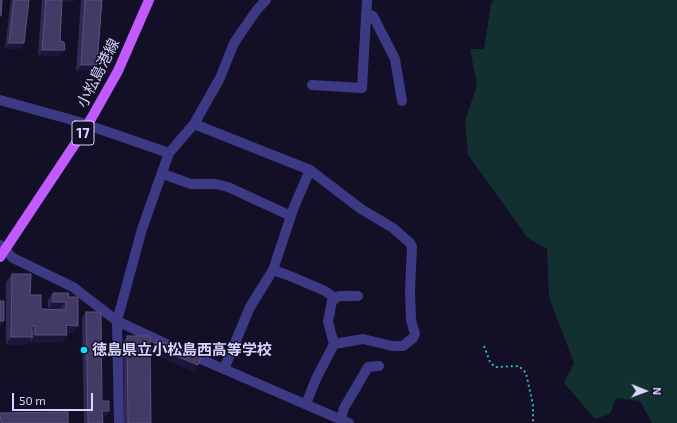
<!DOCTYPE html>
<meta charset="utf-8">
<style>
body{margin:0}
#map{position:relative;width:677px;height:423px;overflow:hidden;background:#130f26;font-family:"Exo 2",sans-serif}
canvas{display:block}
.north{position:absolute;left:625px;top:371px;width:40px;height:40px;-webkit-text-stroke:3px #130f26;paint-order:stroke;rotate:91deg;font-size:11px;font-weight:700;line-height:16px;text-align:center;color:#d9d4ff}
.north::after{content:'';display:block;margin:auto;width:14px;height:18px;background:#d9d4ff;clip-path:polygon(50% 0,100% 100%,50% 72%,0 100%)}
.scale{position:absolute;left:12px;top:393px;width:81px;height:18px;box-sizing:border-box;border:2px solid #d9d4ff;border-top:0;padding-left:5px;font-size:12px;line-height:14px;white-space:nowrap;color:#d9d4ff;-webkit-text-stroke:3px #130f26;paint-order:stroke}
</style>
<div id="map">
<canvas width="677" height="423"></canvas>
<div class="north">N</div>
<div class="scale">50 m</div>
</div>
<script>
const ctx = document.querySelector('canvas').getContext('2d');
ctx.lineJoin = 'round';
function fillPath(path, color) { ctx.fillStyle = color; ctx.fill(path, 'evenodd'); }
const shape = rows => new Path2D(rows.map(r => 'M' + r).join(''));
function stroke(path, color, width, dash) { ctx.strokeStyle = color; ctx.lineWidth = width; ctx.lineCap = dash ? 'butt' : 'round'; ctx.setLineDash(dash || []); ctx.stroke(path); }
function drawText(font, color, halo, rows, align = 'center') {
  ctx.font = font + ' "Exo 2","Noto Sans JP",sans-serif'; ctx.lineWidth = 3; ctx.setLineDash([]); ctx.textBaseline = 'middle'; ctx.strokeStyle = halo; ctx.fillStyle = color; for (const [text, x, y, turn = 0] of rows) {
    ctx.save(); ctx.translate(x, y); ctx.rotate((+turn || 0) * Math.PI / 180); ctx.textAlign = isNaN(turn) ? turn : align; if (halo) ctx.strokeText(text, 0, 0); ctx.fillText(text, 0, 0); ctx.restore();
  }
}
fillPath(shape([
 [494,0,677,0,677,423,652,423,640,401,616,398,610,414,595,419,564,383,574,363,549,297,547,249,528,238,468,155,465,121,477,85,470,49,484,49,491,4]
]), '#12302f');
stroke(shape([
 [484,346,490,362,495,367,519,366,526,373,533,405,533,423]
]), '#2fb8b0', 2, [2, 3]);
stroke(shape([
 [366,13,373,16,395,59,402,101],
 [312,85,362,88,367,0],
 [0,100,76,121,169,153],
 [194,124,310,170,361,209,393,228,410,243,412,247,410,291,411,320,415,334,413,338,403,346,392,346,363,339,334,344,316,379,306,404],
 [163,174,191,184,216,184,228,187,291,216],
 [0,245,13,258,73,287,117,321,173,347],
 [273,270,290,276,325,291,335,298],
 [334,344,328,322,332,301,339,296,358,296],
 [189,354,349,423],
 [224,369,250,307,273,270,294,207,310,170],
 [341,419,344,408,368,367,379,366],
 [119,423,117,321,142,229,169,153,194,124,220,78,234,43,256,11,266,0]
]), '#3d3a85', 10);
stroke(shape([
 [0,257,87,126,118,71,149,0]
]), '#c25bff', 10);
fillPath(shape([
 [11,0,29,0,24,43,20,49,5,49],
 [42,0,74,0,73,2,62,2,60,56,38,56],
 [81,0,102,0,97,65,93,71,76,71],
 [12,274,30,295,41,309,48,309,48,300,53,293,68,297,73,333,67,333,67,335,61,343,30,343,30,340,26,345,6,345,6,282],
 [86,312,102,401,109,411,105,417,102,417,103,423,84,423,82,318],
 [127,336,150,352,153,346,157,340,194,371,150,353,151,423,124,423,123,342]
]), '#312854');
fillPath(shape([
 [60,0,74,0,73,2,58,2],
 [9,43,24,43,20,49,5,49],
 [42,50,65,50,60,56,38,56],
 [81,65,97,65,93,71,76,71],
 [53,302,66,302,60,309,48,309],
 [0,321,4,321,1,326,0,326],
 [66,325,78,326,73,333,61,333],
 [32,326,35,326,30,334],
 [35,335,67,335,61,343,30,343],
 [11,337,32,337,26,345,6,345],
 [154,347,198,365,194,371,150,353],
 [102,411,109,411,105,417,98,417]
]), '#1d163a');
const building = shape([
 [0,0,2,0,1,16,0,16,0,0],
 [14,0,29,0,24,43,9,43,14,0],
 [46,0,62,0,60,41,64,42,65,50,42,50,46,0],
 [85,0,102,0,97,65,81,65,85,0],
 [12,274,31,274,30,295,41,295,41,309,66,310,66,302,53,302,53,293,69,293,68,297,78,297,78,326,66,325,67,335,35,335,35,326,32,326,32,337,11,337,12,274],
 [0,301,4,301,4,321,0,321,0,301],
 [86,312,101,312,102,401,109,401,109,411,102,411,103,423,88,423,86,312],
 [127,336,150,336,151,423,128,423,127,336],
 [157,340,201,358,198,365,154,347,157,340],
 [68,412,68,423,1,423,0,413,68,412]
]);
fillPath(building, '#433a66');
stroke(building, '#5a527e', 1);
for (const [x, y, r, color] of [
 [84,350,4,"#00e5ff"]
]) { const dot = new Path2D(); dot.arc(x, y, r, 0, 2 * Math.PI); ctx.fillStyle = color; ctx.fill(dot); stroke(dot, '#130f26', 1.5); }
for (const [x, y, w] of [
 [83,133,22]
]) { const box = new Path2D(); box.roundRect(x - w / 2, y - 12, w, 24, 3); ctx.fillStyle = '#130f26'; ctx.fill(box); stroke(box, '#d9d4ff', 1); }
drawText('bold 14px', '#d9d4ff', null, [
 ["17",83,133]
]);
drawText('15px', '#d9d4ff', '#130f26', [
 ["小松島港線",98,73,-63]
]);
drawText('bold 15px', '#d9d4ff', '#130f26', [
 ["徳島県立小松島西高等学校",92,350]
], 'left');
</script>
